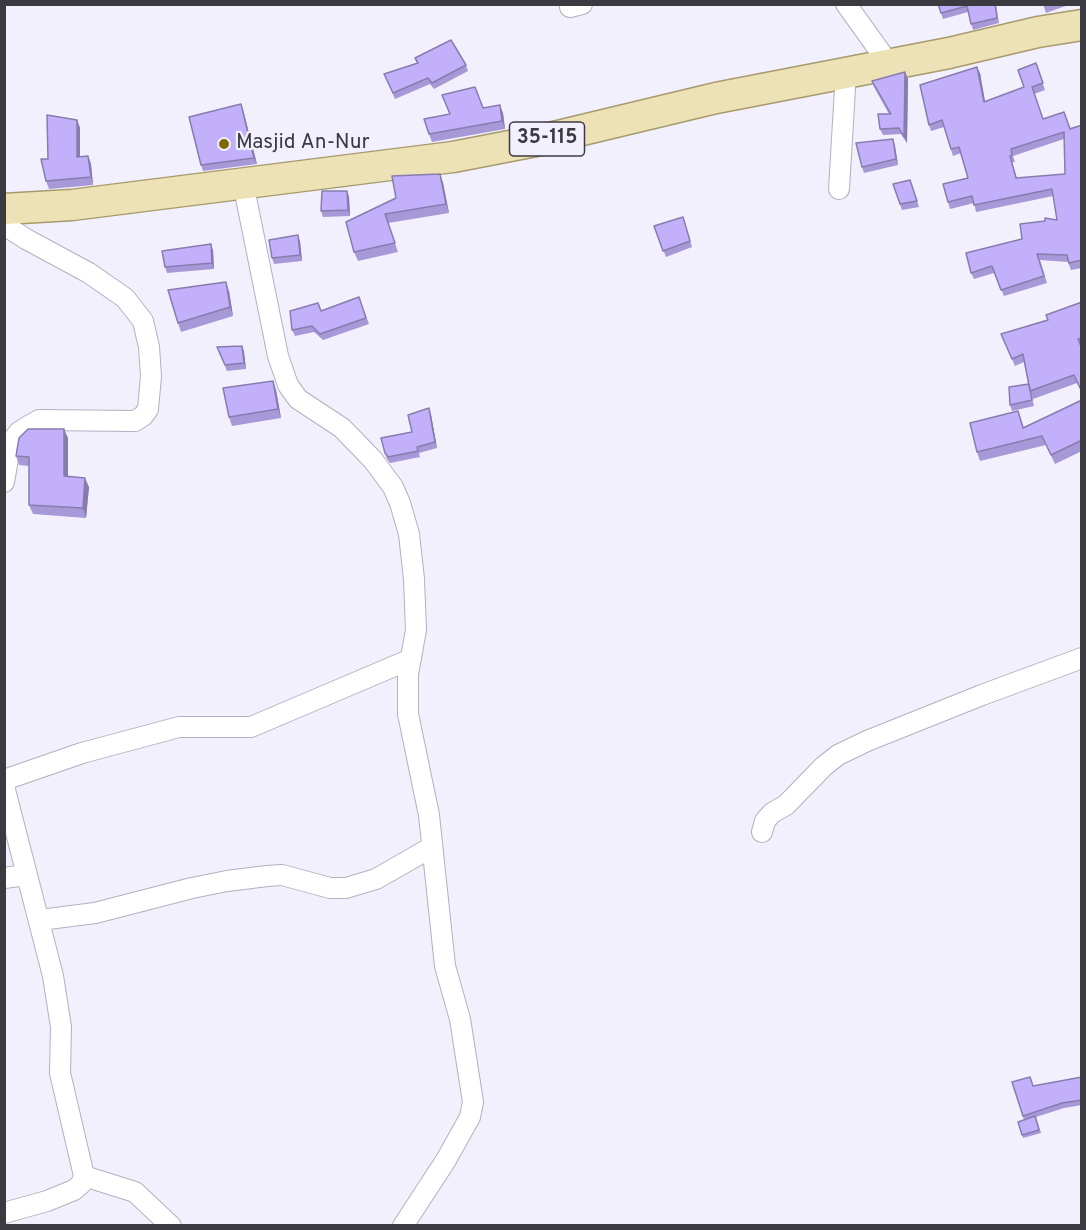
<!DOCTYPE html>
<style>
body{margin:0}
#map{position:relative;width:1086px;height:1230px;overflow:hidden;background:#f2f0fd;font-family:Overpass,sans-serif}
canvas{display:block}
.frame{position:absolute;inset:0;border:6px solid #3c3a41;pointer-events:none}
</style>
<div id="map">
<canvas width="1086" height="1230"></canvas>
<div class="frame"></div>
</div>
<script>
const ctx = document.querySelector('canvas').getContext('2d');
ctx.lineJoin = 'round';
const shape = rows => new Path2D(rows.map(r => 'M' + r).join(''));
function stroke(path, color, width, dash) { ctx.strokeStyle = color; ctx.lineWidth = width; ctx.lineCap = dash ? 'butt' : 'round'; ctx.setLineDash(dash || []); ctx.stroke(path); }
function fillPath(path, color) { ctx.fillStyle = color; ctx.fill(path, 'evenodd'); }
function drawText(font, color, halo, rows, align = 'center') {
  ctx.font = font + ' Overpass,sans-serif'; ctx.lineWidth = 4.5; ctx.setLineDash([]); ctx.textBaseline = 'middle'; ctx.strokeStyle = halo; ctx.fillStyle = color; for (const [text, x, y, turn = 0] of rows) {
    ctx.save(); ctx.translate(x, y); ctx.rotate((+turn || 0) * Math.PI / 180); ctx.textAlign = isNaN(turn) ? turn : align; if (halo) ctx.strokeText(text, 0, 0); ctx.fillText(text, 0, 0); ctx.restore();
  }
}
const street = shape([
 [846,4,889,64],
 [570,7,582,4],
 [243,183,278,356,288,385,298,399,342,428,373,460,393,487,400,503,409,534,414,579,416,630,408,674,408,714,429,815,445,966,460,1019,473,1102,470,1117,446,1160,403,1226],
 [839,189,846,72],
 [4,225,26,239,89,273,125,298,143,321,149,347,151,376,148,409,143,416,135,421,39,420,30,425,19,432,11,442,4,482],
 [4,780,82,753,179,727,251,727,411,659],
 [4,786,53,976,61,1027,60,1073,84,1176,81,1184,74,1190,47,1201,4,1213],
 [762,832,765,821,772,813,786,805,824,766,838,755,867,741,982,695,1082,658],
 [4,878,26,875],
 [40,920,95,913,192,888,227,881,267,876,282,875,330,888,346,888,376,879,432,847],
 [84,1176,135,1192,171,1226]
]);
const primary = shape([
 [4,209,72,205,453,157,541,140,716,98,949,53,1038,32,1082,25]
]);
stroke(street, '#b3b0c0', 22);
stroke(primary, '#a79b6d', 33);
stroke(street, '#fff', 20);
stroke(primary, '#ede2b5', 30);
fillPath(shape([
 [938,4,996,4,999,23,973,30,968,12,943,19],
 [1043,4,1071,4,1046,13],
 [415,58,466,65,468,71,434,89,430,84,395,99,384,74,417,63],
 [1036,63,1045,90,1034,94,1043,119,1070,128,1082,125,1082,268,1071,270,1068,262,1040,260,1047,283,1004,296,994,273,974,279,971,273,1022,239,1057,220,1053,196,976,212,974,203,950,209,948,202,968,178,961,153,953,156,944,127,931,131,929,125,980,73,985,101,1024,87],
 [1064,139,1065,174,1017,178,1012,162,1015,162,1013,156],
 [905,72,908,79,907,143,901,134,883,135,880,129,889,114,874,87,872,81],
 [442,95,503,113,505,129,432,142,429,134,450,115],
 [243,110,257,164,203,171,201,165],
 [77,120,80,128,80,157,88,156,91,164,93,185,49,189,46,181,48,159],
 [895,146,898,165,864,173,862,167],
 [440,174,443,183,449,213,388,223,398,252,358,261,354,252,396,198],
 [910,180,919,207,902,210,893,184],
 [347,191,349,197,350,216,323,217,321,211],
 [685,223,692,247,666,257,654,226],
 [300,241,302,261,274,264,272,258],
 [213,250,214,269,167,273,165,267],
 [229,291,233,316,181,332,178,323],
 [359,297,369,324,323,340,314,332,295,336,292,330,321,311],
 [1082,302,1082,393,1077,383,1033,399,1032,397,1034,406,1012,411,1010,405,1029,384,1024,362,1015,366,1001,334,1048,320],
 [242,346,244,352,246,369,227,371,217,347],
 [276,390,281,418,232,426,229,417],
 [1082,400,1082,451,1055,464,1046,445,980,461,977,452,1018,411,1024,428],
 [431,415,437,448,419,453,420,457,390,463,387,459,385,453,412,432],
 [68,438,68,477,89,487,86,518,33,514,29,505,29,466,19,465,16,456],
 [1082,1077,1082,1105,1064,1108,1036,1117,1041,1133,1023,1138,1018,1122,1024,1120,1012,1082,1033,1086]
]), '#a798d7');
fillPath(shape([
 [977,67,980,73,986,108,984,102],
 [905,72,908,79,907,143,904,137],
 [241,104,243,110,257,164,254,158],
 [500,105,503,113,505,129,502,121],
 [77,120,80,128,80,165,77,157],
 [893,139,895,146,898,165,896,159],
 [88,156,91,164,93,185,91,177],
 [440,174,443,183,449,213,446,204],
 [347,191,349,197,350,216,348,210],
 [298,235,300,241,302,261,300,255],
 [211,244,213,250,214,269,212,263],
 [226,282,229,291,233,316,230,307],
 [242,346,244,352,246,369,244,363],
 [273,381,276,390,281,418,278,409],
 [429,408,431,415,437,448,435,442],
 [64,429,68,438,68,485,64,476],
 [85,478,89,487,86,518,83,508]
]), '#887caf');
const building = shape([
 [938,4,995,4,997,18,971,24,967,6,941,13,938,4],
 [451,40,466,65,432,83,428,78,393,93,384,74,418,63,415,58,451,40],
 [1036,63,1043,83,1032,87,1043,119,1064,112,1070,129,1082,125,1082,260,1069,263,1067,255,1037,254,1044,276,1001,290,992,266,971,273,966,253,1022,239,1020,224,1045,221,1045,218,1057,220,1052,189,974,205,972,196,948,202,943,184,968,178,959,147,951,149,942,120,929,125,920,85,977,67,984,102,1024,87,1018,70,1036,63],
 [1064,132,1065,174,1016,178,1010,156,1012,155,1011,149,1064,132],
 [905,72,904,137,899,128,880,129,878,114,891,114,872,81,905,72],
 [475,87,483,108,500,105,502,121,429,134,424,119,450,114,442,95,475,87],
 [241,104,254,158,201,165,189,117,241,104],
 [47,115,77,120,77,157,88,156,91,177,46,181,41,159,48,159,47,115],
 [893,139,896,159,862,167,856,143,893,139],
 [440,174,446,204,385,214,395,243,354,252,346,222,396,198,392,176,440,174],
 [910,180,917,201,900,204,893,184,910,180],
 [322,191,347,191,348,210,321,211,322,191],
 [683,217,690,241,663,251,654,226,683,217],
 [298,235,300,255,272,258,269,240,298,235],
 [211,244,212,263,165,267,162,251,211,244],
 [226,282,230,307,178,323,168,290,226,282],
 [359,297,366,318,320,334,312,326,292,330,290,311,318,303,321,311,359,297],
 [1082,302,1082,338,1078,339,1082,349,1082,388,1080,388,1074,375,1030,391,1023,354,1012,359,1001,334,1048,320,1046,315,1082,302],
 [242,346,244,363,225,365,217,347,242,346],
 [273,381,278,409,229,417,223,388,273,381],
 [1029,384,1032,400,1010,405,1009,387,1029,384],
 [1082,400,1082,440,1051,455,1042,436,977,452,970,423,1018,411,1023,428,1082,400],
 [429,408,435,442,417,447,418,451,388,457,385,453,381,438,412,432,408,415,429,408],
 [28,429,64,429,64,476,85,478,83,508,29,505,29,457,16,456,19,438,28,429],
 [1030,1077,1033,1086,1082,1077,1082,1100,1062,1103,1023,1116,1012,1082,1030,1077],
 [1035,1116,1039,1130,1022,1135,1018,1122,1035,1116]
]);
fillPath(building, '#c2b1fa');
stroke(building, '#887caf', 1.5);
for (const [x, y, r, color] of [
 [224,144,6,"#7d6a02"]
]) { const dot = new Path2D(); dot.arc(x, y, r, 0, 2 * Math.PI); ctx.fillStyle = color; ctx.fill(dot); stroke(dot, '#f2f0fd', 2); }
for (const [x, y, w] of [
 [547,139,75]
]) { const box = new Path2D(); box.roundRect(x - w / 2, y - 17, w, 34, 4.5); ctx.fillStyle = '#f2f0fd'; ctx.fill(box); stroke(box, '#3c3a41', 1.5); }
drawText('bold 20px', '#3c3a41', null, [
 ["35-115",547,139]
]);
drawText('21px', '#3c3a41', '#f2f0fd', [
 ["Masjid An-Nur",236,144]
], 'left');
</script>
